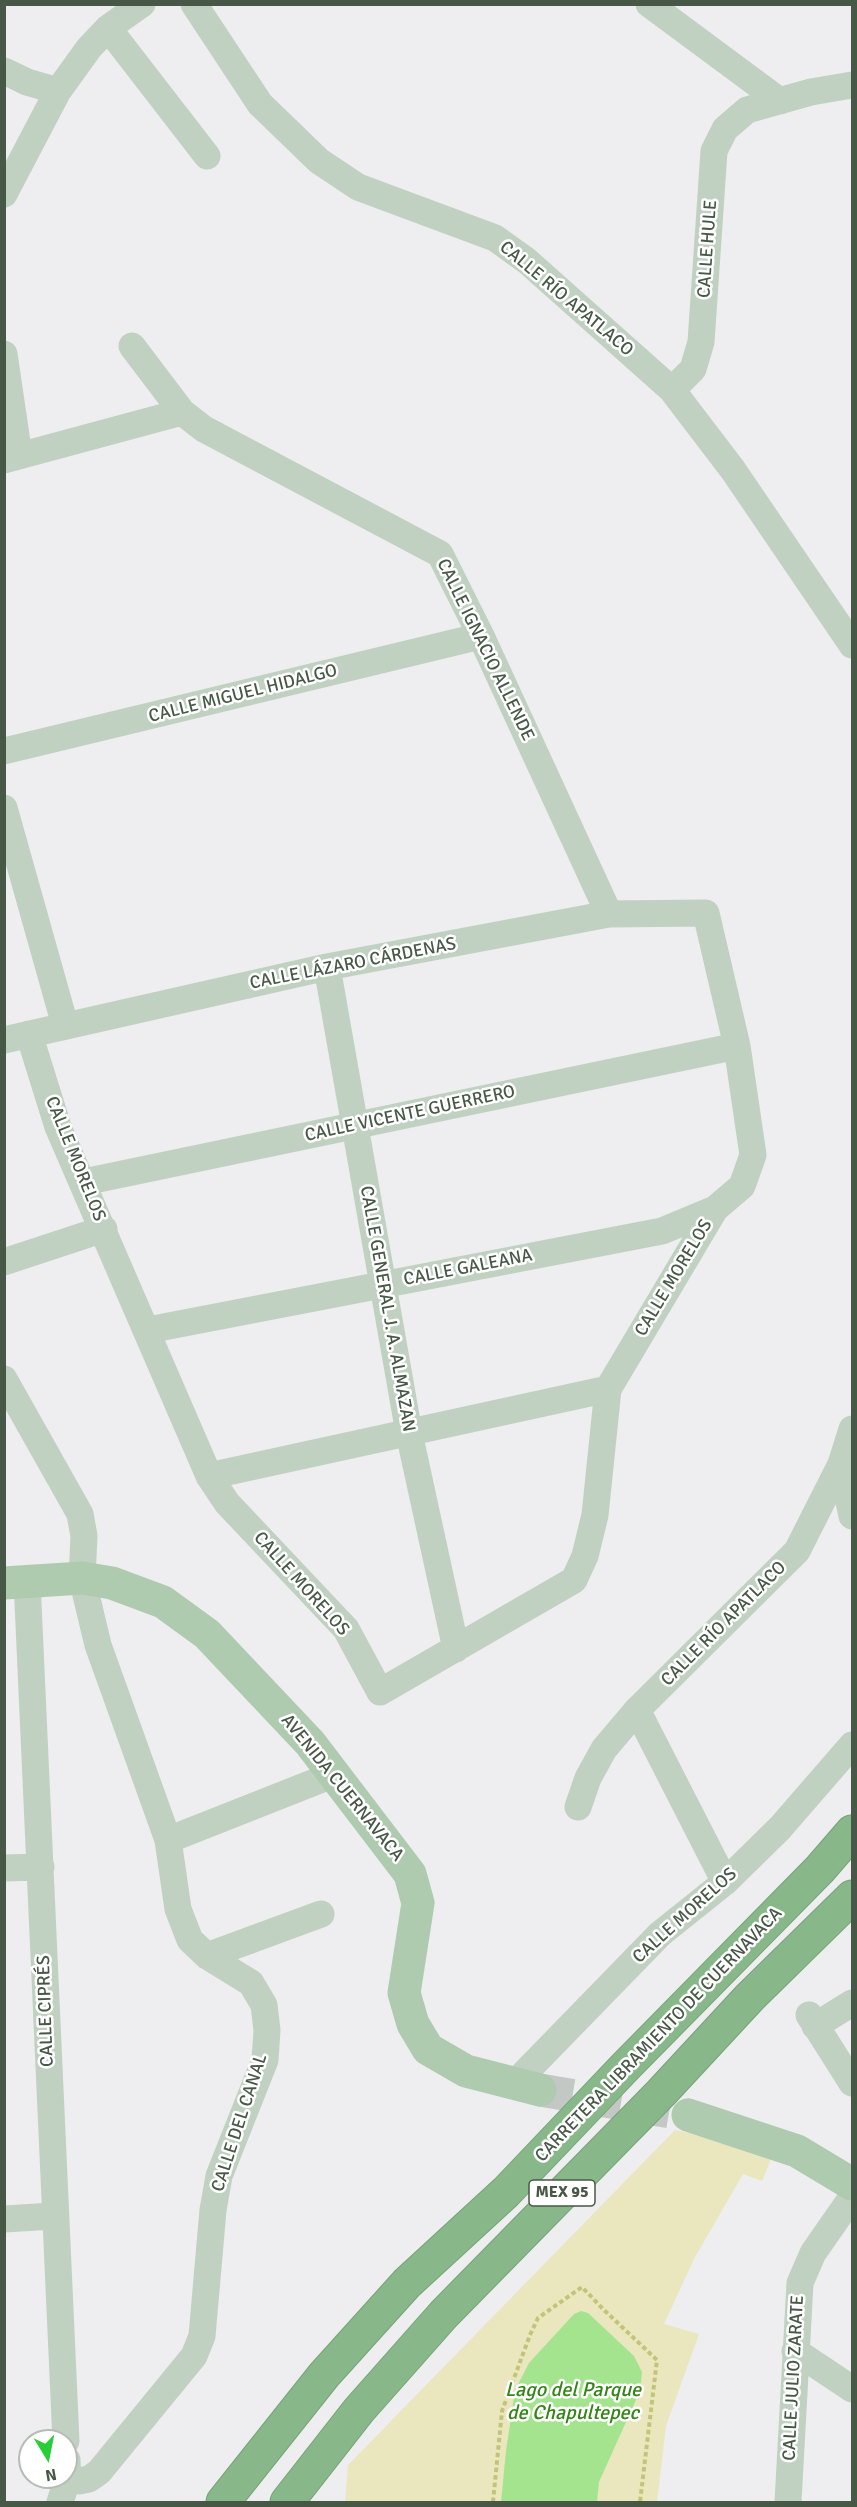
<!DOCTYPE html>
<meta charset="utf-8">
<style>
body{margin:0}
#map{position:relative;width:857px;height:2507px;overflow:hidden;background:#eeedef;font-family:Signika,sans-serif}
canvas{display:block}
.frame{position:absolute;inset:0;border:6px solid #475847;pointer-events:none}
.north{position:absolute;left:18px;top:2429px;width:60px;height:60px;box-sizing:border-box;background:#fff;border:2px solid #b5bcb5;border-radius:50%;rotate:170deg;font-size:16px;font-weight:700;line-height:24px;text-align:center;color:#475847}
.north::after{content:'';display:block;margin:auto;width:21px;height:27px;background:#28ce37;clip-path:polygon(50% 0,100% 100%,50% 72%,0 100%)}
</style>
<div id="map">
<canvas width="857" height="2507"></canvas>
<div class="frame"></div>
<div class="north">N</div>
</div>
<script>
const ctx = document.querySelector('canvas').getContext('2d');
ctx.lineJoin = 'round';
function fillPath(path, color) { ctx.fillStyle = color; ctx.fill(path, 'evenodd'); }
const shape = rows => new Path2D(rows.map(r => 'M' + r).join(''));
function stroke(path, color, width, dash) { ctx.strokeStyle = color; ctx.lineWidth = width; ctx.lineCap = dash ? 'butt' : 'round'; ctx.setLineDash(dash || []); ctx.stroke(path); }
function drawText(font, color, halo, rows, align = 'center') {
  ctx.font = font + ' Signika,sans-serif'; ctx.lineWidth = 5; ctx.setLineDash([]); ctx.textBaseline = 'middle'; ctx.strokeStyle = halo; ctx.fillStyle = color; for (const [text, x, y, turn = 0] of rows) {
    ctx.save(); ctx.translate(x, y); ctx.rotate((+turn || 0) * Math.PI / 180); ctx.textAlign = isNaN(turn) ? turn : align; if (halo) ctx.strokeText(text, 0, 0); ctx.fillText(text, 0, 0); ctx.restore();
  }
}
fillPath(shape([
 [675,2130,774,2152,762,2181,743,2174,694,2259,664,2324,699,2334,666,2426,657,2502,345,2502,348,2465]
]), '#eae7be');
fillPath(shape([
 [581,2311,588,2313,634,2356,642,2372,640,2391,599,2482,597,2502,501,2502,506,2451,515,2390,529,2363,574,2314]
]), '#a5e48f');
stroke(shape([
 [540,2090,688,2115]
]), '#c4c8c5', 33, [33, 16]);
const highway = shape([
 [223,2502,324,2375,407,2283,506,2192,626,2066,820,1869,852,1832],
 [287,2502,359,2410,444,2314,661,2093,750,1997,852,1897]
]);
stroke(highway, '#74a476', 35);
stroke(shape([
 [493,2502,502,2411,530,2335,538,2318,582,2287,604,2310,657,2360,640,2502]
]), '#c2c579', 4, [4.5, 3]);
stroke(shape([
 [194,4,260,104,319,161,358,187,495,238,527,261,672,390,733,470,852,645],
 [649,4,780,101],
 [108,28,207,156],
 [4,71,27,82,58,91],
 [4,194,58,91,89,48,108,28,142,4],
 [132,346,182,412,204,429,440,554,481,636,609,914],
 [4,354,19,456],
 [672,390,693,369,701,342,714,151,725,129,747,110,811,92,852,85],
 [4,460,182,412],
 [4,751,481,636],
 [4,808,65,1025],
 [327,967,409,1433,456,1649],
 [29,1034,58,1127,209,1476,227,1503,346,1629,380,1692,574,1580,585,1556,595,1515,608,1389,715,1209],
 [4,1040,327,967,609,914,706,913,737,1046,753,1155,742,1186,715,1209,662,1231,148,1330],
 [84,1182,737,1046],
 [4,1262,104,1229],
 [4,1379,80,1514,84,1536,82,1578,98,1645,168,1840,178,1909,190,1940,207,1956,251,1983,264,2005,267,2030,265,2060,219,2176,213,2210,202,2336,194,2356,99,2472,89,2479,79,2481,68,2478],
 [841,1464,852,1516],
 [209,1476,608,1389],
 [27,1581,66,2441],
 [637,1710,725,1882],
 [578,1807,588,1778,604,1749,637,1710,797,1551,841,1464,852,1429],
 [168,1840,335,1774],
 [4,1868,41,1867],
 [207,1956,321,1914],
 [809,2015,852,2083],
 [815,2026,852,2003],
 [514,2084,660,1934,725,1882,780,1828,852,1745],
 [4,2219,54,2216],
 [795,2351,852,2389],
 [60,2502,68,2478,67,2460],
 [788,2502,800,2283,813,2253,852,2197]
]), '#c1d1c1', 27);
stroke(shape([
 [4,1583,82,1578,112,1583,163,1602,207,1634,310,1743,410,1874,418,1903,404,1993,413,2024,428,2049,466,2071,540,2090],
 [688,2115,797,2151,852,2184]
]), '#aecaaf', 33);
stroke(highway, '#88b88a', 33);
for (const [x, y, w] of [
 [562,2193,66]
]) { const box = new Path2D(); box.roundRect(x - w / 2, y - 13, w, 26, 4.5); ctx.fillStyle = '#fff'; ctx.fill(box); stroke(box, '#475847', 1.5); }
drawText('bold 16px', '#475847', null, [
 ["MEX 95",562,2193]
]);
drawText('18px', '#475847', '#fff', [
 ["CALLE HULE",708,249,-86],
 ["CALLE RÍO APATLACO",566,299,40],
 ["CALLE IGNACIO ALLENDE",485,650,64],
 ["CALLE MIGUEL HIDALGO",243,694,-14],
 ["CALLE LÁZARO CÁRDENAS",353,964,-11],
 ["CALLE VICENTE GUERRERO",410,1114,-12],
 ["CALLE MORELOS",75,1159,68],
 ["CALLE GALEANA",468,1268,-11],
 ["CALLE MORELOS",674,1278,-59],
 ["CALLE GENERAL J. A. ALMAZAN",387,1309,80],
 ["CALLE MORELOS",301,1584,48],
 ["CALLE RÍO APATLACO",724,1624,-45],
 ["AVENIDA CUERNAVACA",342,1788,51],
 ["CALLE MORELOS",685,1916,-42],
 ["CALLE CIPRÉS",46,2011,-92],
 ["CARRETERA LIBRAMIENTO DE CUERNAVACA",659,2035,-46],
 ["CALLE DEL CANAL",240,2123,-72],
 ["CALLE JULIO ZARATE",794,2378,-87]
]);
drawText('italic 20px', '#348517', '#fff', [
 ["Lago del Parque",573,2391],
 ["de Chapultepec",573,2414]
]);
</script>
